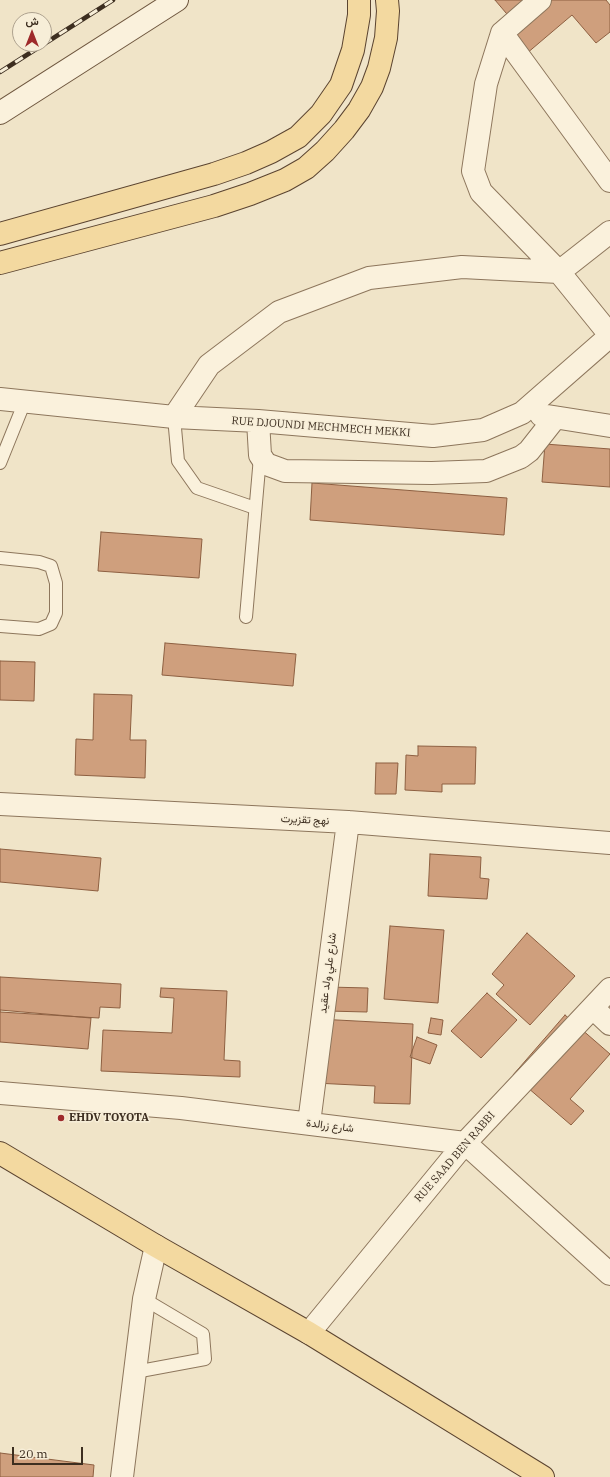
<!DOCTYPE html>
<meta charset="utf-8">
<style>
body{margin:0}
#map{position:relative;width:610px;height:1477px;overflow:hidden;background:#f0e4c8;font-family:"IBM Plex Serif",Vazirmatn,serif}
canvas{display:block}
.north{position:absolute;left:12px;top:12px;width:40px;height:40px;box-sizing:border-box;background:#f7eed8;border:1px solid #ada18e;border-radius:50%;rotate:0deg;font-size:11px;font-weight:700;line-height:16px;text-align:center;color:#3d2e20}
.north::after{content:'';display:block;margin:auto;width:14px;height:18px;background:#9e2a2b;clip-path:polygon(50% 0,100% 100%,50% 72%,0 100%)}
.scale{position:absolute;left:12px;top:1447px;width:71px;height:18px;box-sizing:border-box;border:2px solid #3d2e20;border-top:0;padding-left:5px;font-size:12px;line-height:14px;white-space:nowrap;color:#3d2e20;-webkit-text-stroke:3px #f7eed8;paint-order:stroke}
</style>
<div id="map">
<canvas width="610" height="1477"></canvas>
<div class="north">ش</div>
<div class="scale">20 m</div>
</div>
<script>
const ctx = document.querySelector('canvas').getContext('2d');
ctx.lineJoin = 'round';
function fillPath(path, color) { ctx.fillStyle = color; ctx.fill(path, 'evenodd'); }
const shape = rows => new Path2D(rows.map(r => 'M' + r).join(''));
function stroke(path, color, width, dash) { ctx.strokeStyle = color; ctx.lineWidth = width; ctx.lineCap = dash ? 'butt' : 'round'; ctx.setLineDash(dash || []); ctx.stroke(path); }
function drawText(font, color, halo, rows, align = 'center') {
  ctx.font = font + ' "IBM Plex Serif",Vazirmatn,serif'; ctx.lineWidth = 3; ctx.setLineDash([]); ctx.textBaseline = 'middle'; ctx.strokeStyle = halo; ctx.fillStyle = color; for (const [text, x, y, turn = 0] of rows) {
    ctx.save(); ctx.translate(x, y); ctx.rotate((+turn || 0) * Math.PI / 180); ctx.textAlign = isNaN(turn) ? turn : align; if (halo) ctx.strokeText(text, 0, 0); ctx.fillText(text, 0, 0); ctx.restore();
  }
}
const building = shape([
 [495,0,606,0,610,5,610,32,596,43,572,15,526,54,504,27,512,20,495,0],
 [545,444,610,449,610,487,542,482,545,444],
 [312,483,507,498,504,535,310,520,312,483],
 [101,532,202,539,199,578,98,571,101,532],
 [165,643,296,654,293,686,162,675,165,643],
 [0,661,35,662,34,701,0,700,0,661],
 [94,694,132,695,130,740,146,740,145,778,75,775,76,739,93,740,94,694],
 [418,746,476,747,475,784,442,784,442,792,405,790,406,755,418,756,418,746],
 [376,763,398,763,396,794,375,794,376,763],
 [0,849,101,858,98,891,0,882,0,849],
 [430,854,481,857,480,878,489,879,487,899,428,896,430,854],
 [390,926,444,930,438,1003,384,999,390,926],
 [527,933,575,976,530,1025,496,994,504,985,492,974,527,933],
 [0,977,121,984,120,1008,100,1007,99,1018,0,1012,0,977],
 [328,987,368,988,367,1012,327,1011,328,987],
 [161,988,227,991,224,1060,240,1061,240,1077,101,1071,103,1030,172,1033,174,998,160,997,161,988],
 [487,993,517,1020,481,1058,451,1031,487,993],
 [0,1010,91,1018,88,1049,0,1042,0,1010],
 [565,1015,610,1054,570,1099,584,1111,571,1125,513,1075,565,1015],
 [431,1018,443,1020,441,1035,428,1033,431,1018],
 [318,1019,413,1024,410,1104,374,1103,375,1086,315,1083,318,1019],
 [417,1037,437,1045,430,1064,410,1057,417,1037],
 [0,1453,94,1465,93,1477,0,1477,0,1453]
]);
fillPath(building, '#cf9f7d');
stroke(building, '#8d5f41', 1);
const lane = shape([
 [174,417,178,461,197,488,255,508],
 [0,463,25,401],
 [0,558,39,562,51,566,56,583,56,613,51,624,39,629,0,626],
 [246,617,260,457],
 [135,1372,205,1359,203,1334,144,1299]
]);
const street = shape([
 [540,0,502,33,486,84,473,171,481,192,559,272,610,335],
 [502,33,610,181],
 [0,399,174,417,258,421,433,436,483,430,522,413,610,336],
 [541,415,610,426],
 [174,417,209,365,279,312,369,278,462,267,559,272,610,232],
 [258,421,260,455,266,464,285,471,432,473,486,471,521,457,529,451,555,418],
 [0,804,348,822,610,843],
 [593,1008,610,1024],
 [0,1093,181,1108,465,1143,610,1274],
 [309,1123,348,822],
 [309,1333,465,1143,610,989],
 [122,1477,144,1299,156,1246]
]);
const secondary = shape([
 [0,113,177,0]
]);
const primary = shape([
 [0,234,214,174,246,163,271,152,298,137,321,114,341,85,353,50,359,15,359,0],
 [0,263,214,206,250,194,285,180,306,168,325,151,344,130,359,110,372,87,379,68,386,38,388,11,387,0],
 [0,1153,156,1246,309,1333,543,1477]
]);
stroke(lane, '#8d765c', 14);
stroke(street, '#8d765c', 24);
stroke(secondary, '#6f573f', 24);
stroke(primary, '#5b4430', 24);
stroke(lane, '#faf1dc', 12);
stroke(street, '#faf1dc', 22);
stroke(secondary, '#faf1dc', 22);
stroke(primary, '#f3d9a0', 22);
const rail = shape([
 [44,44,113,0],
 [0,72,44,44]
]);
stroke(rail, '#3d2e20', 4.5);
stroke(rail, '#f7eed8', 3, [9]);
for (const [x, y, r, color] of [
 [61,1118,4,"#9e2a2b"]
]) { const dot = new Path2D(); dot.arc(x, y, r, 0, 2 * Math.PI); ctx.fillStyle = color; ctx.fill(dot); stroke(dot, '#f7eed8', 1.5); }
drawText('11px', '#3d2e20', '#f7eed8', [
 ["RUE DJOUNDI MECHMECH MEKKI",321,427,4],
 ["نهج تقزيرت",305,820,3],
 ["شارع علي ولد عقيد",328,973,-83],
 ["شارع زرالدة",330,1126,7],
 ["RUE SAAD BEN RABBI",455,1157,-49]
]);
drawText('bold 11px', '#3d2e20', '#f7eed8', [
 ["EHDV TOYOTA",69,1118]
], 'left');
</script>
